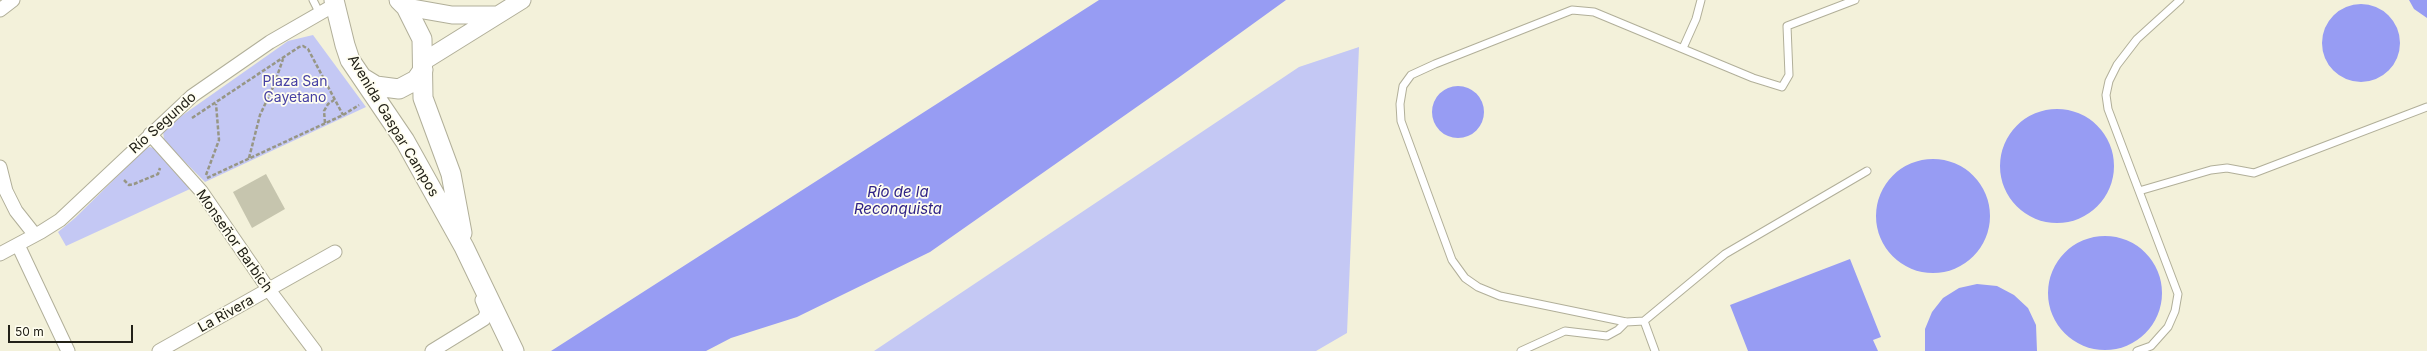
<!DOCTYPE html>
<meta charset="utf-8">
<style>
body{margin:0}
#map{position:relative;width:2427px;height:351px;overflow:hidden;background:#f3f1da;font-family:Inter,sans-serif}
canvas{display:block}
.scale{position:absolute;left:8px;top:325px;width:125px;height:18px;box-sizing:border-box;border:2px solid #222118;border-top:0;padding-left:5px;font-size:12px;line-height:14px;white-space:nowrap;color:#222118;-webkit-text-stroke:3px #fffef0;paint-order:stroke}
</style>
<div id="map">
<canvas width="2427" height="351"></canvas>
<div class="scale">50 m</div>
</div>
<script>
const ctx = document.querySelector('canvas').getContext('2d');
ctx.lineJoin = 'round';
function fillPath(path, color) { ctx.fillStyle = color; ctx.fill(path, 'evenodd'); }
const shape = rows => new Path2D(rows.map(r => 'M' + r).join(''));
function stroke(path, color, width, dash) { ctx.strokeStyle = color; ctx.lineWidth = width; ctx.lineCap = dash ? 'butt' : 'round'; ctx.setLineDash(dash || []); ctx.stroke(path); }
function drawText(font, color, halo, rows, align = 'center') {
  ctx.font = font + ' Inter,sans-serif'; ctx.lineWidth = 3.5; ctx.setLineDash([]); ctx.textBaseline = 'middle'; ctx.strokeStyle = halo; ctx.fillStyle = color; for (const [text, x, y, turn = 0] of rows) {
    ctx.save(); ctx.translate(x, y); ctx.rotate((+turn || 0) * Math.PI / 180); ctx.textAlign = isNaN(turn) ? turn : align; if (halo) ctx.strokeText(text, 0, 0); ctx.fillText(text, 0, 0); ctx.restore();
  }
}
fillPath(shape([
 [313,35,366,107,205,182,164,141,163,130,170,124,288,41],
 [1359,47,1347,333,1316,351,874,351,1299,67],
 [150,147,156,149,190,189,66,246,58,232,75,218,146,148]
]), '#c4c8f4');
fillPath(shape([
 [1099,0,1286,0,1178,78,930,252,797,317,731,338,706,351,551,351],
 [2409,0,2427,0,2427,18,2414,9],
 '2322 43a39 39 0 1 1 78 0a39 39 0 1 1-78 0Z',
 '1432 112a26 26 0 1 1 52 0a26 26 0 1 1-52 0Z',
 '2000 166a57 57 0 1 1 114 0a57 57 0 1 1-114 0Z',
 '1876 216a57 57 0 1 1 114 0a57 57 0 1 1-114 0Z',
 '2048 293a57 57 0 1 1 114 0a57 57 0 1 1-114 0Z',
 [1850,259,1881,337,1873,340,1878,351,1748,351,1730,305],
 [1977,284,1997,286,2014,295,2028,308,2036,325,2037,351,1925,351,1925,329,1932,312,1943,298,1959,288]
]), '#979cf3');
fillPath(shape([
 [266,174,285,209,252,228,233,192]
]), '#c6c5ae');
const service = shape([
 [313,0,320,14],
 [2180,0,2137,39,2117,65,2109,81,2106,95,2108,109,2139,191,2211,170,2227,168,2254,173,2427,107],
 [1683,48,1696,19,1701,0],
 [1644,321,1626,322,1500,296,1478,287,1465,278,1452,260,1401,121,1400,104,1403,86,1411,75,1435,64,1572,10,1594,12,1753,78,1782,87,1789,75,1787,26,1855,0],
 [1521,351,1565,331,1607,336,1618,330,1626,322],
 [1655,351,1644,321,1725,254,1867,171],
 [2137,351,2151,346,2168,327,2175,311,2178,294,2139,191]
]);
const minor = shape([
 [0,10,13,0],
 [150,134,201,191,269,290,315,351],
 [0,167,6,191,16,211,35,235],
 [18,245,68,351],
 [0,254,41,232,60,220,192,96,270,42,336,4],
 [159,351,335,252],
 [432,351,484,319,487,312,482,300]
]);
const tertiary = shape([
 [406,7,452,15,497,15],
 [424,61,522,0]
]);
const secondary = shape([
 [334,0,345,45,350,60,405,141,464,247,514,351],
 [399,0,406,7,422,39,423,98,451,174,462,233],
 [363,78,376,86,399,89,416,80,423,70]
]);
stroke(service, '#b1af99', 9);
stroke(minor, '#b1af99', 15);
stroke(tertiary, '#b1af99', 19);
stroke(secondary, '#b1af99', 21);
stroke(shape([
 [192,118,299,47,303,46,308,49,343,115],
 [325,123,324,111,328,104,334,100],
 [249,158,260,115,274,85,283,59],
 [206,175,219,140,216,104],
 [207,178,343,115,359,105],
 [124,180,129,185,134,184,158,174,160,168]
]), '#979685', 2.5, [4, 2]);
stroke(service, '#fff', 7);
stroke(minor, '#fff', 13);
stroke(tertiary, '#fff', 17);
stroke(secondary, '#fff', 19);
drawText('14px', '#4640a4', '#fffef0', [
 ["Plaza San",295,82],
 ["Cayetano",295,98]
]);
drawText('14px', '#222118', '#fffef0', [
 ["Río Segundo",163,123,-42],
 ["Avenida Gaspar Campos",393,126,59],
 ["Monseñor Barbich",234,241,55],
 ["La Rivera",226,314,-29]
]);
drawText('italic 15px', '#312486', '#fffef0', [
 ["Río de la",898,192],
 ["Reconquista",898,209]
]);
</script>
